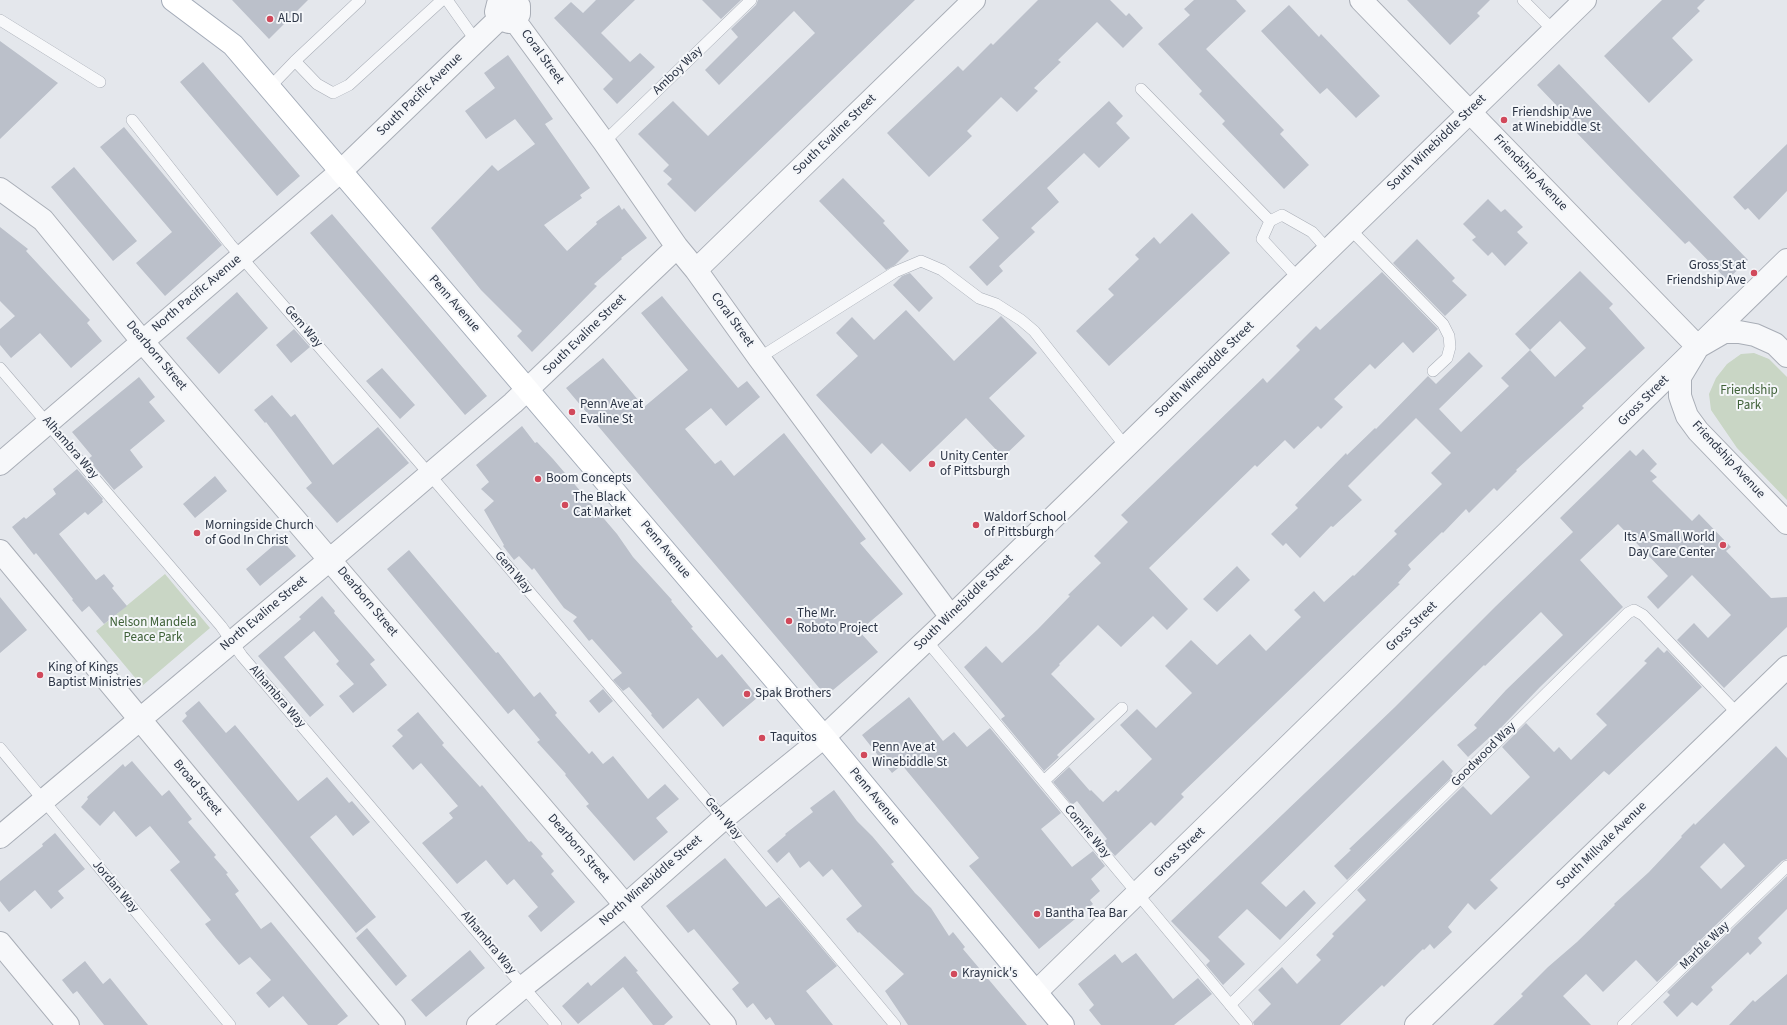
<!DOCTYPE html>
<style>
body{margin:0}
canvas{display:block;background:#e4e7ec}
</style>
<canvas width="1787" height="1025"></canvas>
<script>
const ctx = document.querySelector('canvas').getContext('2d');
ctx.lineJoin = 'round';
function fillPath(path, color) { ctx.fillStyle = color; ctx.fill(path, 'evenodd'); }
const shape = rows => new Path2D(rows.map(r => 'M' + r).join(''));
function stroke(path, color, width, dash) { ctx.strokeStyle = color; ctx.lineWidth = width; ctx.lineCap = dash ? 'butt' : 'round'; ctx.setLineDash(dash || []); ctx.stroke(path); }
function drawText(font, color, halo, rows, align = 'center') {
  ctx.font = font + ' "Source Sans 3",sans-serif'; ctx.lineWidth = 4; ctx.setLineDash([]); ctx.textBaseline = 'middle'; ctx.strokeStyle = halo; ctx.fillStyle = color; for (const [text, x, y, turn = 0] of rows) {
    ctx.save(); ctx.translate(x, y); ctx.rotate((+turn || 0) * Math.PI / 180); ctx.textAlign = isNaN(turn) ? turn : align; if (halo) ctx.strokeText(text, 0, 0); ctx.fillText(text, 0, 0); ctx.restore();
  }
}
fillPath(shape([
 [1754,353,1769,359,1787,377,1787,500,1737,448,1711,410,1709,394,1716,378,1727,364,1741,354],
 [165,574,210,628,142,686,96,631]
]), '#c9d6c5');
fillPath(shape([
 [232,0,308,0,269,39],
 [596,0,635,0,601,33,630,62,640,53,655,67,617,104,603,89,613,79,554,18,571,2,583,13],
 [702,0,741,0,721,19],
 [758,0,915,0,695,212,667,184,672,179,663,171,669,165,638,134,673,101,708,136,815,33,794,11,719,85,705,70,738,37,731,29,756,5],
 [1038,0,1110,0,1126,16,1129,13,1143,28,1123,48,1097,22,1058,60,1061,62,1034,88,1038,91,1017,112,1001,97,967,131,972,136,929,177,887,133,958,66,963,71,991,43,993,45],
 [1194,0,1236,0,1246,11,1206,49,1284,130,1280,134,1309,165,1284,189,1222,124,1225,121,1199,94,1202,91,1158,44,1190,15,1184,9],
 [1407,0,1490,0,1477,13,1480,16,1450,45],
 [1662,0,1705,0,1697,8,1700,11,1672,38,1693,60,1649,103,1604,56],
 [1289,5,1319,37,1321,34,1380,96,1356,118,1327,88,1320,94,1261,31],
 [0,41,58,83,0,139],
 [508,55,553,119,545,124,590,188,580,195,582,198,544,225,567,251,597,224,596,222,619,205,622,210,624,208,647,238,621,258,622,259,594,284,597,286,532,352,517,336,522,331,481,290,431,228,492,165,498,171,535,144,515,119,486,139,465,111,495,88,484,73],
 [203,62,300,176,277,196,180,82],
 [1559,64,1748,260,1727,280,1689,241,1685,244,1628,186,1575,131,1578,128,1537,85],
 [1109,101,1123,116,1116,123,1130,138,1099,168,1084,153,1047,188,1059,202,1031,228,1035,232,999,266,1003,271,987,286,969,267,999,238,982,220],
 [124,127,222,245,165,296,136,263,172,232,100,147],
 [1787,144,1787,191,1759,220,1748,208,1745,210,1733,197],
 [74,167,137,241,113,261,51,187],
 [843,178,885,221,883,223,909,251,895,265,886,270,819,201],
 [1488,199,1501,212,1505,209,1523,227,1517,232,1528,243,1505,266,1492,252,1488,256,1472,240,1476,237,1463,224],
 [1192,213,1230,253,1109,366,1076,331,1114,295,1108,289,1139,259,1135,255,1154,237,1160,244],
 [332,214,487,396,465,415,310,233],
 [0,227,28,249,26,251,90,320,87,323,102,341,71,368,40,333,11,358,0,345,0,329,15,316,0,301],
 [1417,239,1455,278,1452,281,1467,295,1445,316,1393,263],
 [1580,271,1613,304,1609,308,1645,348,1582,406,1584,408,1516,470,1517,471,1497,491,1494,488,1469,513,1466,509,1443,533,1442,532,1408,565,1411,569,1398,583,1400,584,1181,794,1184,797,1155,826,1151,822,1115,856,1103,842,1107,839,1077,801,1072,805,1053,782,1069,767,1090,791,1091,790,1103,802,1116,790,1118,792,1152,759,1120,725,1137,709,1156,728,1192,693,1165,666,1191,640,1217,665,1250,634,1266,651,1301,617,1294,610,1314,591,1324,602,1353,575,1354,576,1397,534,1394,531,1442,484,1431,473,1451,453,1416,418,1348,486,1362,500,1333,527,1331,526,1300,558,1286,543,1283,546,1271,534,1298,508,1295,505,1346,453,1347,455,1375,428,1376,429,1428,376,1436,384,1469,352,1483,366,1439,409,1461,432,1509,386,1501,378,1530,350,1555,377,1586,348,1560,321,1530,350,1515,334],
 [1382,272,1438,329,1413,353,1403,342,1375,369,1370,364,1334,399,1343,407,1321,429,1318,426,1294,449,1285,440,1257,467,1255,465,1149,568,1188,609,1167,630,1153,616,1121,647,1098,625,1059,664,1060,665,1051,674,1095,719,1057,755,1059,757,1044,771,1001,719,1005,716,964,667,986,646,1002,663,1038,629,1070,596,1068,595,1101,563,1094,556,1128,522,1121,515,1263,378,1267,383,1300,350,1296,346,1316,326,1320,330],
 [910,273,933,298,919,312,893,285,902,276],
 [237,292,268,328,219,374,186,338],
 [662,296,738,388,747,381,760,397,726,426,711,408,685,429,715,464,721,460,734,476,784,433,866,539,860,543,903,594,859,631,878,652,826,696,566,388,603,358,644,407,688,370,641,313],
 [906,310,954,361,1001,316,1037,353,989,398,1025,436,1003,457,966,418,910,472,882,443,871,454,816,395,858,356,836,333,852,317,874,340],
 [294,329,310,347,291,363,276,345],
 [382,368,415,405,400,419,366,381],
 [139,377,155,397,149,402,165,421,130,450,143,467,114,490,88,459,92,456,72,432],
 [272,395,291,417,295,414,333,465,378,427,409,463,337,523,306,488,312,483,266,422,265,423,254,410],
 [522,426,535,443,537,442,553,459,617,534,633,557,672,600,671,601,693,627,691,628,717,658,722,654,758,697,723,727,698,698,663,729,651,715,652,714,629,687,623,691,613,680,622,673,592,639,589,641,573,621,577,617,564,608,534,568,532,570,519,556,514,560,503,546,504,545,484,510,494,501,481,489,489,482,476,465],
 [1643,449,1657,464,1650,471,1657,477,1652,481,1692,521,1699,514,1731,547,1726,551,1771,598,1787,597,1787,627,1724,688,1677,640,1694,623,1708,638,1731,615,1692,575,1658,609,1647,597,1668,576,1618,524,1580,560,1623,607,1540,687,1492,737,1491,736,1468,757,1457,745,1477,728,1474,725,1506,690,1563,635,1541,612,1485,666,1484,665,1261,883,1286,907,1304,890,1316,903,1280,940,1247,909,1218,937,1245,964,1223,985,1206,965,1210,961,1171,921,1395,707,1496,606,1573,532,1560,518,1630,450,1636,456],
 [77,469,103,499,102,500,103,502,88,515,85,512,59,534,96,580,104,574,114,586,112,588,127,606,104,624,89,606,82,612,72,600,73,599,36,553,34,555,12,527,24,517,26,519,56,494,53,489],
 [215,476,227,491,195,518,183,504],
 [281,539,296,556,260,586,246,569],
 [409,550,496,653,498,652,534,697,540,692,557,713,555,715,589,754,592,751,603,764,613,756,648,799,665,784,679,799,656,818,668,832,634,861,586,806,589,804,565,775,566,774,537,742,540,740,514,709,508,714,387,569],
 [1237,566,1250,580,1217,612,1203,599],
 [322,596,335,611,334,613,375,660,370,664,387,685,353,713,339,696,354,684,336,664,339,661,314,631,284,657,324,705,310,717,258,656,301,619,299,617],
 [0,597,27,630,0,653],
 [1658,647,1664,653,1667,650,1702,687,1609,775,1604,771,1490,880,1498,888,1475,910,1468,903,1448,927,1452,932,1434,949,1430,944,1424,950,1423,949,1384,987,1382,985,1340,1025,1254,1025,1253,1022,1271,1004,1258,990,1282,967,1297,984,1321,960,1316,955,1334,936,1332,934,1366,900,1357,890,1463,786,1491,815,1530,777,1502,747,1526,723,1554,752,1559,747,1571,760,1607,725,1596,714,1647,663,1644,661],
 [603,689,613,701,599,713,589,701],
 [909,697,943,741,954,732,967,747,990,728,1061,813,1041,829,1072,867,1093,851,1105,866,1091,879,1100,891,1090,900,1093,904,1039,949,969,866,979,858,902,765,892,773,862,735],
 [199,701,226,733,235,725,298,801,327,777,349,803,352,801,370,822,353,836,336,815,310,837,376,917,356,933,182,721,187,716,185,713],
 [418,712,444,743,442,745,480,787,482,785,529,842,531,841,543,854,541,856,554,871,551,874,575,902,541,932,528,916,538,907,514,879,507,885,486,860,457,884,422,843,453,818,449,813,458,806,421,763,413,770,392,746,403,736,397,730],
 [1776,746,1787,758,1787,859,1782,861,1657,982,1636,960,1603,992,1586,974,1563,996,1591,1025,1493,1025,1523,996,1521,994,1548,967,1577,942,1615,905,1614,904,1649,872,1682,837,1681,836,1694,823,1695,825],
 [1724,843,1745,866,1721,889,1700,867],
 [1443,760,1453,771,1451,774,1453,776,1347,880,1334,866,1351,850,1349,849],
 [132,761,162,796,169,790,192,819,188,822,216,855,214,857,228,873,226,874,239,891,235,894,261,929,271,922,348,1016,337,1025,308,1025,283,996,269,1008,256,993,271,980,250,957,239,965,216,938,205,924,211,920,170,870,180,862,150,826,136,837,114,811,100,826,81,807,88,799,87,797,123,764,125,767],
 [834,790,857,821,872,836,894,862,891,864,915,893,931,908,949,936,953,932,965,947,963,949,1027,1025,908,1025,885,991,904,974,859,932,858,933,846,919,862,906,832,869,823,877,809,861,800,868,789,852,777,863,767,851,786,835,785,834,813,812,810,808],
 [55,833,85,869,58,891,64,898,51,909,35,890,9,912,0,901,0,881,43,846,42,844],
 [725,858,766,907,779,897,837,966,806,991,833,1025,775,1025,770,1017,766,1020,753,1003,747,1008,732,989,739,983,694,929,688,933,666,906],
 [1787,876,1787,909,1758,938,1762,943,1750,955,1748,952,1711,987,1713,990,1697,1006,1692,1002,1677,1017,1663,1002,1670,995,1667,992],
 [367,928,407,976,396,986,356,938],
 [470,950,485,968,426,1017,411,1000],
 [1136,953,1173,999,1198,978,1212,994,1174,1025,1101,1025,1089,1010,1094,1005,1078,984,1115,954,1122,963],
 [625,956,638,971,636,972,673,1017,664,1025,653,1025,623,987,578,1024,562,1006,588,982,591,986],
 [85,961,103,984,110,978,148,1025,104,1025,77,991,73,994,62,980],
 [1787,974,1787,1025,1729,1025,1753,1000,1755,1002]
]), '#bbc0ca');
const service = shape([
 [447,0,476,41],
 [1523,0,1554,31],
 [0,20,100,82],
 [295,61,317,84,333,93,349,85,442,0],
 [269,88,295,61,360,0],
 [1141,89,1270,221],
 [132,120,230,244,418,461,723,819,895,1025],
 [604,142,751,0],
 [1350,229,1443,324,1449,336,1450,347,1447,358,1433,371],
 [1299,279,1262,239,1270,221,1282,215,1312,232,1328,250],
 [759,358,895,272,921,261,942,270,979,298,996,304,1021,320,1034,331,1126,447],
 [0,368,221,626,242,656,556,1025],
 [926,640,1247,1025],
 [0,748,230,1025],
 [1044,781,1122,708],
 [1230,1005,1628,613,1634,610,1643,615,1738,714],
 [1623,1025,1787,866]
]);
const minor = shape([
 [503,0,498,4,496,12,499,19,509,22,515,21,519,14,519,6,513,0],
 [515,21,604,142,677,247,696,270,759,358,951,617],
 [0,189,43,220,142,341,610,887,725,1025],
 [696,270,974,0],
 [0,464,340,172,499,19],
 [0,551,394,1025],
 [0,837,346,546,513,403,677,247],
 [0,943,68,1025],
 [1036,992,1787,260],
 [478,1025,524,986,626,905,723,819,824,737,951,617,1585,0],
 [1416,1025,1787,667]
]);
const tertiary = shape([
 [1361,0,1698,347],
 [1787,356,1775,344,1755,335,1739,332,1724,332,1698,347,1680,377,1680,396,1682,402,1687,416,1698,431,1787,523]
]);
const primary = shape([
 [173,0,233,45,824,737,1063,1025]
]);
stroke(service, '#a9aeb7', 12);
stroke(minor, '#a9aeb7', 24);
stroke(tertiary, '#a9aeb7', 24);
stroke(primary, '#a3abb8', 24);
stroke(service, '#f7f8fa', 11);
stroke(minor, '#f7f8fa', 22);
stroke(tertiary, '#f7f8fa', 22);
stroke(primary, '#fff', 22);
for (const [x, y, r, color] of [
 [270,19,4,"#d1495b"],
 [1504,120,4,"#d1495b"],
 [1754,273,4,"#d1495b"],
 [572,412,4,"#d1495b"],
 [932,464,4,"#d1495b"],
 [538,479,4,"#d1495b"],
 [565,505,4,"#d1495b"],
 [976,525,4,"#d1495b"],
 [197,533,4,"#d1495b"],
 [1723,545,4,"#d1495b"],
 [789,621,4,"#d1495b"],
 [40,675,4,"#d1495b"],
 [747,694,4,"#d1495b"],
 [762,738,4,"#d1495b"],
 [864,755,4,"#d1495b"],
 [1037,914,4,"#d1495b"],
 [954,974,4,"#d1495b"]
]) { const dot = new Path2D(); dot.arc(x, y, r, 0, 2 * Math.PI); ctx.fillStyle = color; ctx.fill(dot); stroke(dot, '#f4f6f9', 1.5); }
drawText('13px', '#2b3445', '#f4f6f9', [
 ["ALDI",278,19],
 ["Friendship Ave",1512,113],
 ["at Winebiddle St",1512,128],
 ["Gross St at",1746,266,"right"],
 ["Friendship Ave",1746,281,"right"],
 ["Penn Ave at",580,405],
 ["Evaline St",580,420],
 ["Unity Center",940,457],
 ["of Pittsburgh",940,472],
 ["Boom Concepts",546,479],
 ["The Black",573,498],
 ["Cat Market",573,513],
 ["Waldorf School",984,518],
 ["of Pittsburgh",984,533],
 ["Morningside Church",205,526],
 ["of God In Christ",205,541],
 ["Its A Small World",1715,538,"right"],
 ["Day Care Center",1715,553,"right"],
 ["The Mr.",797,614],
 ["Roboto Project",797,629],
 ["King of Kings",48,668],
 ["Baptist Ministries",48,683],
 ["Spak Brothers",755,694],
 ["Taquitos",770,738],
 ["Penn Ave at",872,748],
 ["Winebiddle St",872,763],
 ["Bantha Tea Bar",1045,914],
 ["Kraynick's",962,974]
], 'left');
drawText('13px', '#2b3445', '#f4f6f9', [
 ["Coral Street",542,57,54],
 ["Amboy Way",678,71,-44],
 ["South Pacific Avenue",420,95,-44],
 ["South Evaline Street",835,135,-44],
 ["South Winebiddle Street",1437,143,-44],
 ["Friendship Avenue",1530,173,46],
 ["North Pacific Avenue",197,294,-40],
 ["Penn Avenue",454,304,49],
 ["Coral Street",732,320,54],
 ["Gem Way",303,327,49],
 ["South Evaline Street",585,335,-44],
 ["Dearborn Street",156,356,50],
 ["South Winebiddle Street",1205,370,-44],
 ["Gross Street",1644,401,-45],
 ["Alhambra Way",70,448,49],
 ["Friendship Avenue",1728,460,47],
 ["Penn Avenue",665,550,50],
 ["Gem Way",513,573,50],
 ["Dearborn Street",367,602,50],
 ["South Winebiddle Street",964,603,-44],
 ["North Evaline Street",264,614,-40],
 ["Gross Street",1412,627,-44],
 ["Alhambra Way",277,697,49],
 ["Goodwood Way",1484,755,-45],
 ["Broad Street",197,788,50],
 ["Penn Avenue",874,797,50],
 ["Gem Way",723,819,50],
 ["Comrie Way",1087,832,50],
 ["South Millvale Avenue",1602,846,-44],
 ["Dearborn Street",578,849,49],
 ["Gross Street",1180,853,-44],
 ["North Winebiddle Street",651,881,-41],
 ["Jordan Way",115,887,50],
 ["Alhambra Way",488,943,50],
 ["Marble Way",1705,946,-44]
]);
drawText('13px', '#3f6138', '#f4f6f9', [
 ["Friendship",1749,391],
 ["Park",1749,406],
 ["Nelson Mandela",153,623],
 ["Peace Park",153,638]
]);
</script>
